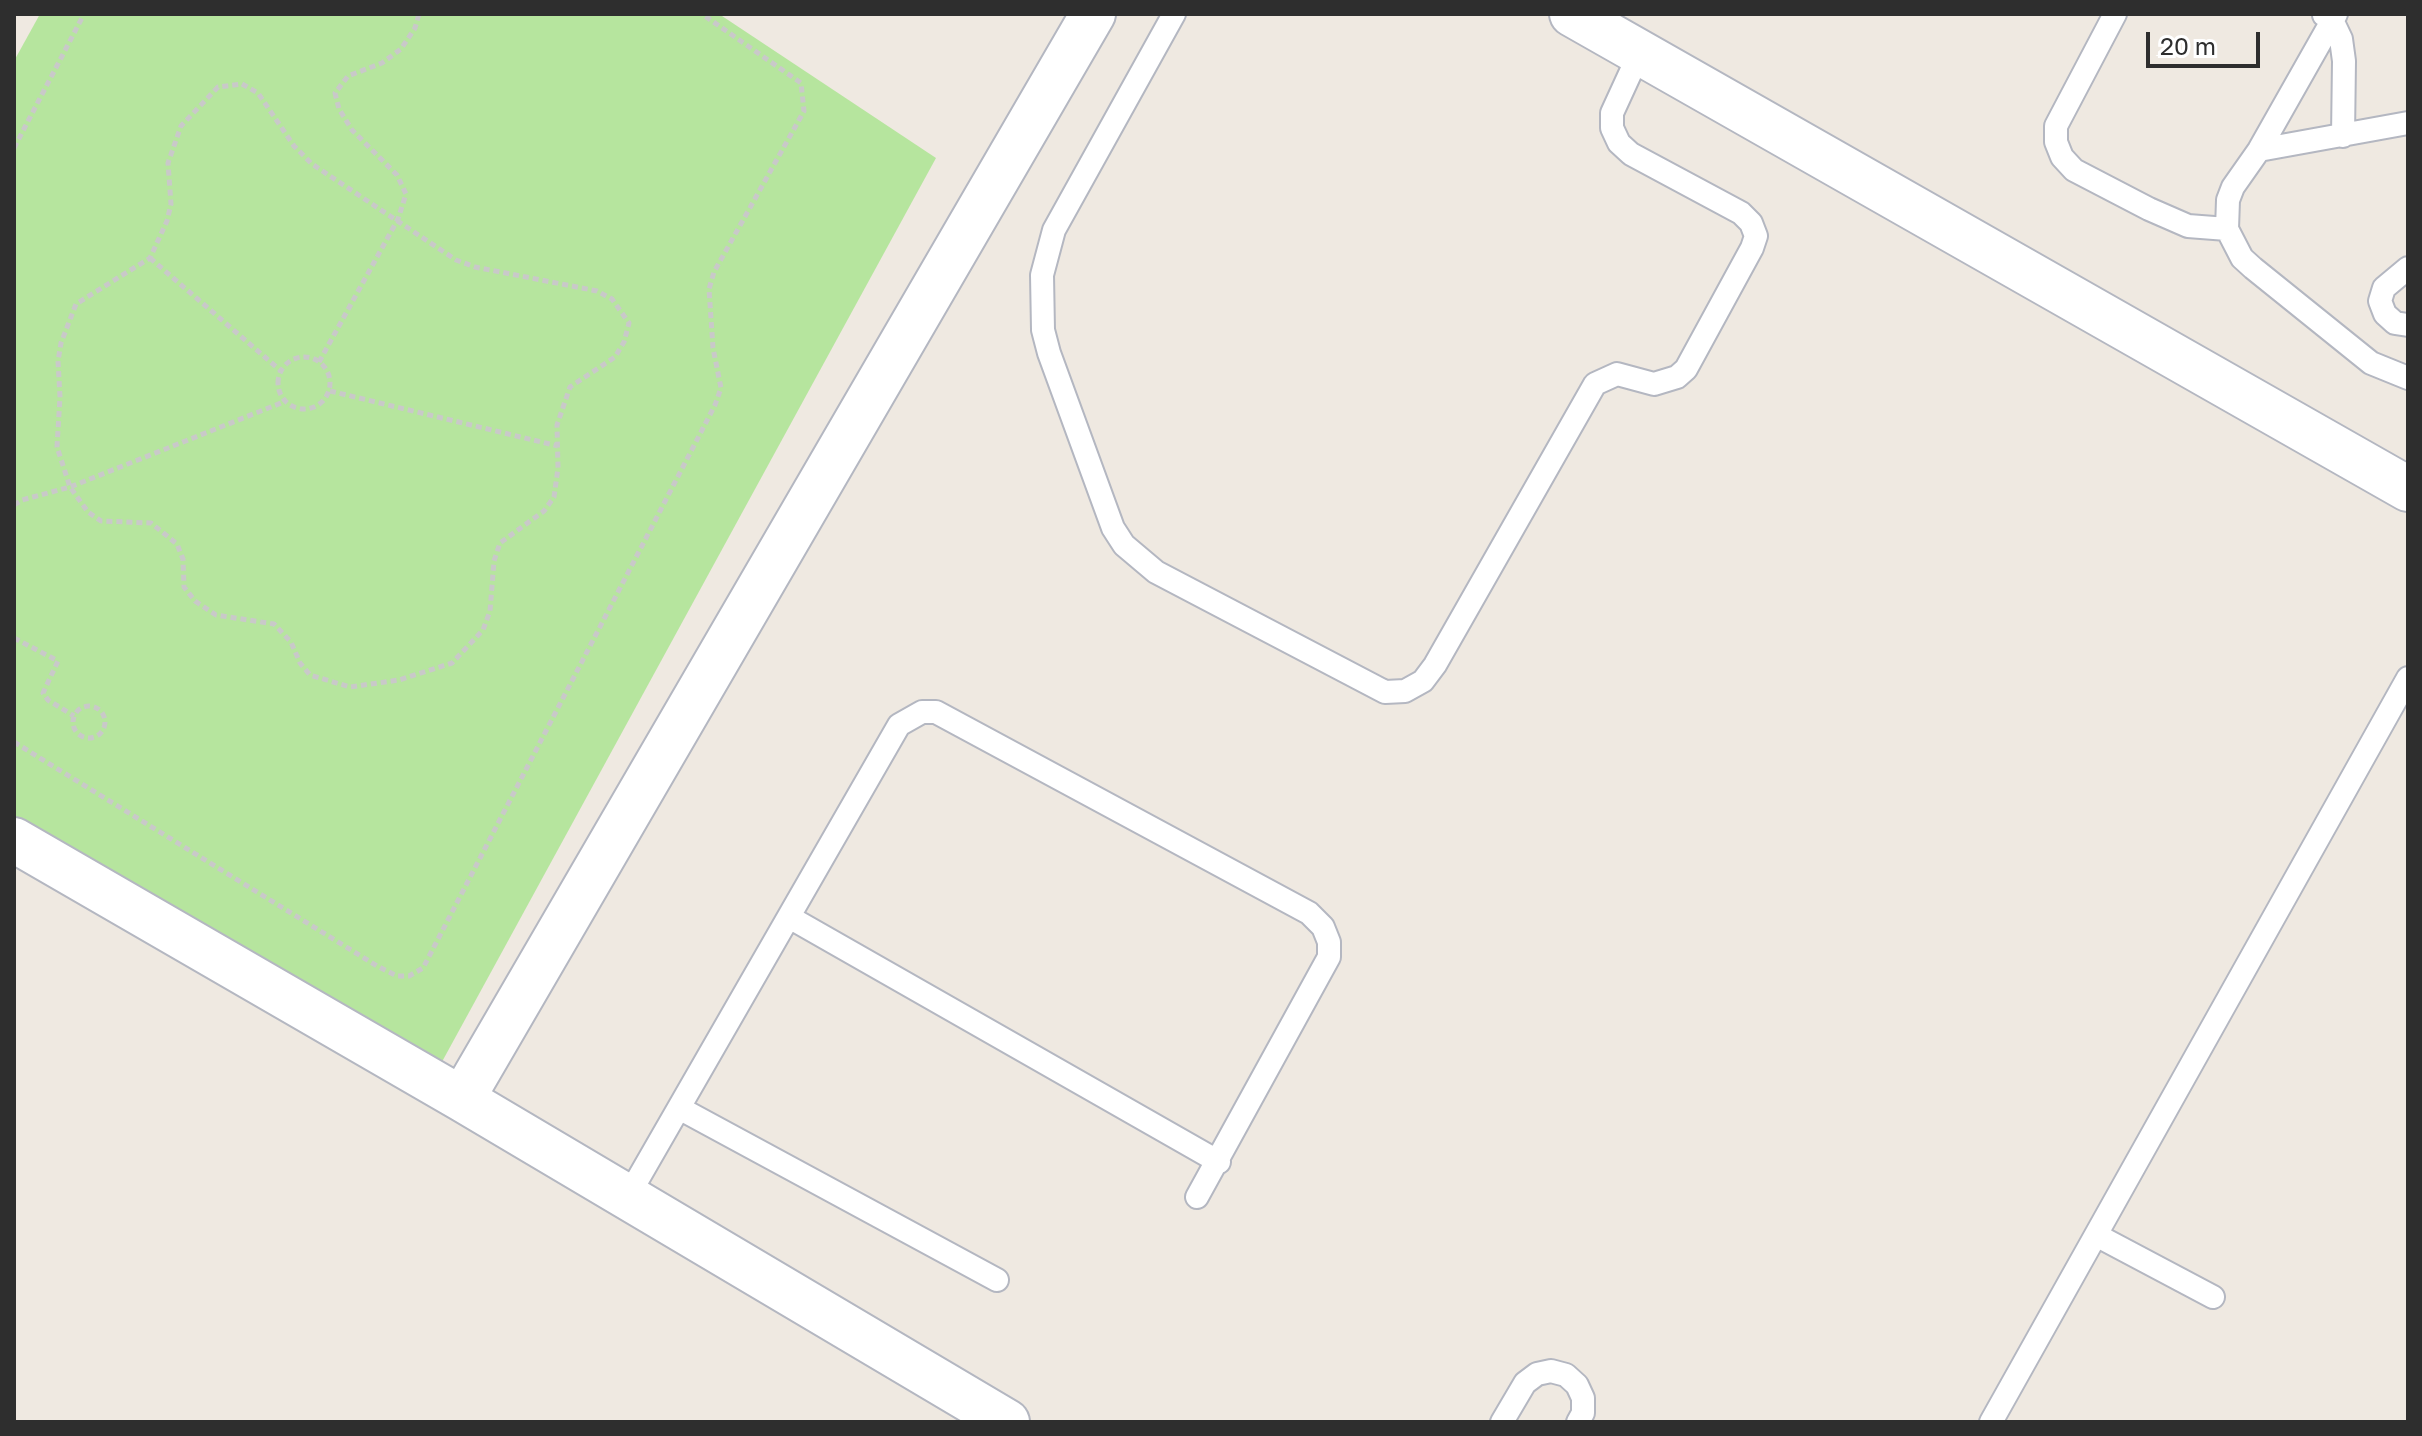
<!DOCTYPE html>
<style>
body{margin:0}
#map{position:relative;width:2422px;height:1436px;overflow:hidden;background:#efe9e1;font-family:"Golos Text",sans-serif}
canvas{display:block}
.frame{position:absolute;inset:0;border:16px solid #2e2e2e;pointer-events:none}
.scale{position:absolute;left:2146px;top:32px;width:114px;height:36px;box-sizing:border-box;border:4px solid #2e2e2e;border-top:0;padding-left:10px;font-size:24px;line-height:28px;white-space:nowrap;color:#2e2e2e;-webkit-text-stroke:6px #fff;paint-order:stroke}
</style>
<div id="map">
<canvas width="2422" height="1436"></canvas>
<div class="frame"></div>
<div class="scale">20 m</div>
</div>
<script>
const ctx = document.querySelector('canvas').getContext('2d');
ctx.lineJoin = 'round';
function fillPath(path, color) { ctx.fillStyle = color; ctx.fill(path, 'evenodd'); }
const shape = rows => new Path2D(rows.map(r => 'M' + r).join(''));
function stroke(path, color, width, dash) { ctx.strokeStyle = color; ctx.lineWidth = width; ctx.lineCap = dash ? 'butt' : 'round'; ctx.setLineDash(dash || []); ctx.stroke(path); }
fillPath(shape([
 [40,14,719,14,936,158,426,1091,14,838,14,61]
]), '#b6e59e');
const service = shape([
 [1174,14,1054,230,1042,275,1043,330,1049,353,1113,528,1124,545,1156,572,1385,692,1405,691,1423,681,1435,665,1595,384,1617,374,1654,384,1677,377,1686,369,1752,248,1756,236,1751,223,1741,213,1631,154,1619,143,1612,128,1612,113,1640,52],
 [2115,14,2056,126,2056,142,2062,157,2074,170,2149,209,2188,226,2227,229],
 [2336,14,2259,150,2233,187,2228,200,2227,229,2242,258,2253,268,2371,363,2408,378],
 [2324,15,2332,20,2341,39,2344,61,2343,136],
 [2259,150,2408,123],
 [2408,268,2384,288,2380,301,2385,314,2395,323,2408,325],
 [789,917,1219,1162],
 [679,1108,997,1280],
 [627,1198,899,725,922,712,936,712,1309,913,1323,927,1329,942,1329,957,1197,1197],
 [2096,1235,2213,1297],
 [1502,1422,1525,1383,1537,1374,1551,1371,1566,1375,1577,1385,1583,1398,1583,1413,1578,1422],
 [1991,1422,2408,678]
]);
const minor = shape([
 [1572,14,2408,489],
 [14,840,462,1099,1007,1422],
 [462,1099,1093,14]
]);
stroke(service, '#b4b7c1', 26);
stroke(minor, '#b4b7c1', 48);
stroke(shape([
 [242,84,258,93,294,146,312,164,456,260,475,267,597,291,612,299,629,323,624,342,615,357,570,387,557,425,558,468,554,497,544,511,500,543,494,561,490,611,483,630,452,663,399,680,350,687,310,675,300,663,291,642,274,624,216,615,195,601,184,587,183,559,177,544,151,523,101,521,88,512,70,487,57,447,60,397,58,361,61,343,76,304,150,258,167,221,171,204,168,163,181,126,218,87,242,84],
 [14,148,84,14],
 [150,258,281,371],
 '278 383a26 26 0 1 1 52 0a26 26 0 1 1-52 0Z',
 [319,362,398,219,406,194,397,175,352,130,339,109,335,93,348,76,382,63,401,49,415,28,419,14],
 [330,391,558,446],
 [14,505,22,500,70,487,286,401],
 [14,638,58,661,43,693,48,700,74,716],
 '73 722a16 16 0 1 1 32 0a16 16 0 1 1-32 0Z',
 [14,742,377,966,397,976,409,976,423,968,715,405,721,388,713,348,709,289,714,272,804,111,801,83,702,14]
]), '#c9c9c9', 5, [6, 4]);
stroke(service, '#fff', 22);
stroke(minor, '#fff', 44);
</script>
